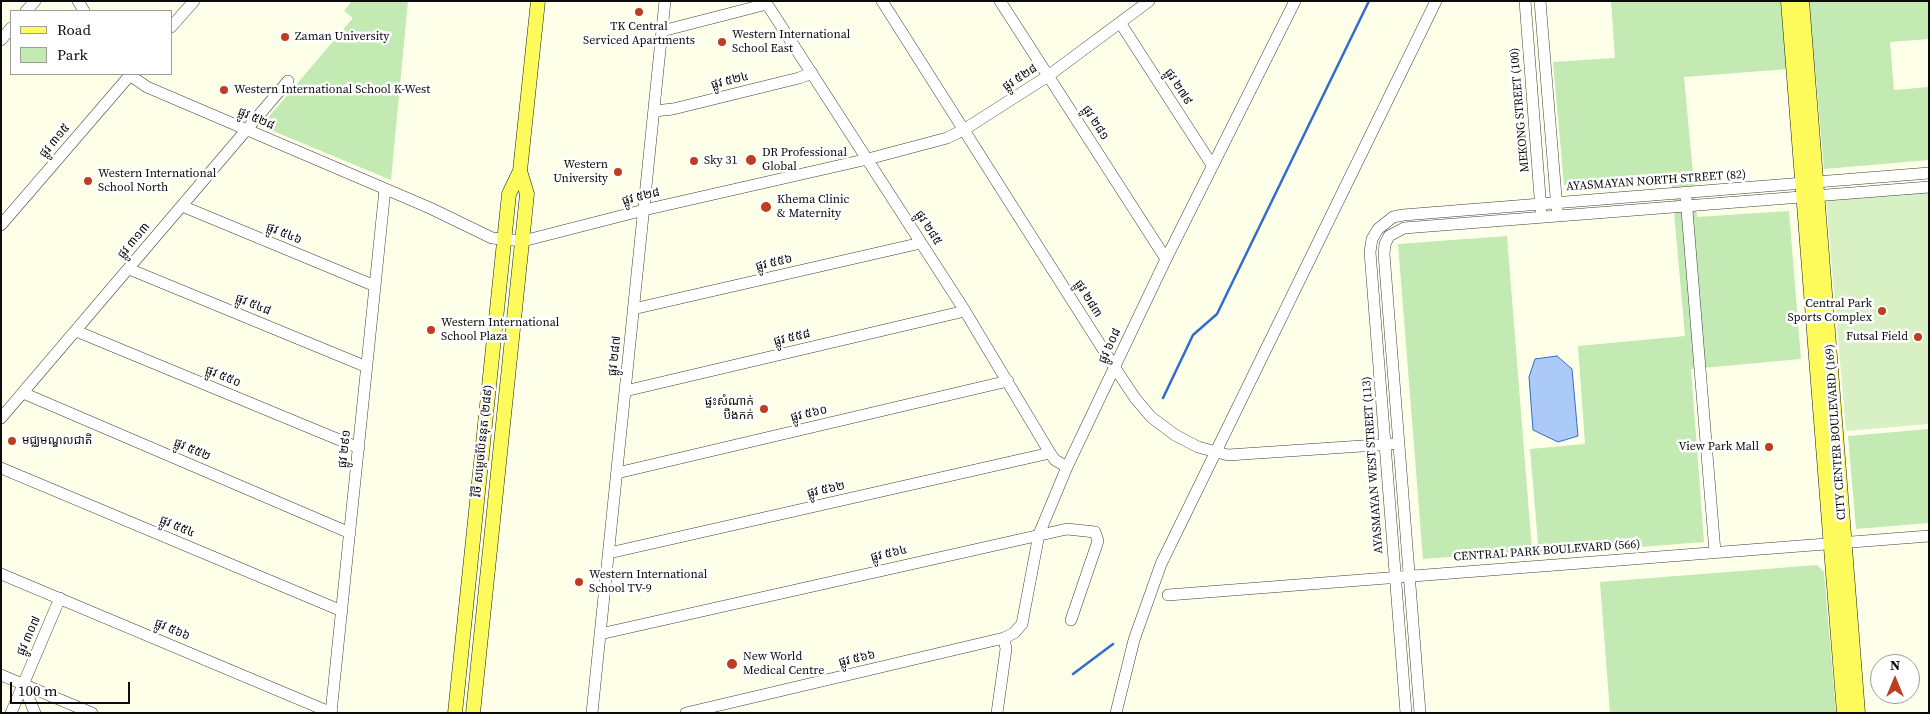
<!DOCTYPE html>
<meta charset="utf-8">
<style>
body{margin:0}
#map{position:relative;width:1930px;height:714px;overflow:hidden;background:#feffe9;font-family:"Source Serif 4",serif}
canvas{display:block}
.frame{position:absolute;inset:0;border:2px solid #0b0b0b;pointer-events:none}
.legend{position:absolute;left:10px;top:10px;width:162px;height:65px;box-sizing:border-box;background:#fff;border:1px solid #9d9d9d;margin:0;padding:6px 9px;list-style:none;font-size:15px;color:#0b0b0b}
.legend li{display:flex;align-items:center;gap:10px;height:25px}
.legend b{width:25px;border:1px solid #9d9d9d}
.north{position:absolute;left:1870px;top:654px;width:50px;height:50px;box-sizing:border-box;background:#fff;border:1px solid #9d9d9d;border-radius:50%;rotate:0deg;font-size:14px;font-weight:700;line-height:20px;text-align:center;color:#0b0b0b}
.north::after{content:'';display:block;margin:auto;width:18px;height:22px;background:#be3d20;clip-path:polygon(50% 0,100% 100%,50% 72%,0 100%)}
.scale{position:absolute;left:10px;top:682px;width:120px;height:22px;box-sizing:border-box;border:2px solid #0b0b0b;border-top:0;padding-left:6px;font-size:15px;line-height:18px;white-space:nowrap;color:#0b0b0b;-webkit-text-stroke:4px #fff;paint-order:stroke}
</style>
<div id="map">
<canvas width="1930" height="714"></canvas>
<div class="frame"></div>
<ul class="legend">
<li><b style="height:6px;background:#fdfb5b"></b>Road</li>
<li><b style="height:14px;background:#c2eab2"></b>Park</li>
</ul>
<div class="north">N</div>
<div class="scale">100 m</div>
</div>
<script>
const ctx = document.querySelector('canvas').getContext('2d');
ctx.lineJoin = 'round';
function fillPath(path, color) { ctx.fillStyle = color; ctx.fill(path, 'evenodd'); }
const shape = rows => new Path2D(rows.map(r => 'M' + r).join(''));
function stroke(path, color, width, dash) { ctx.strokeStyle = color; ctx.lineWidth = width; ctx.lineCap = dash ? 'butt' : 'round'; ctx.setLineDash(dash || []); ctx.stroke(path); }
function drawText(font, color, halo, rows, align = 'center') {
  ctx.font = font + ' "Source Serif 4","Noto Sans Khmer",serif'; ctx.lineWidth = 5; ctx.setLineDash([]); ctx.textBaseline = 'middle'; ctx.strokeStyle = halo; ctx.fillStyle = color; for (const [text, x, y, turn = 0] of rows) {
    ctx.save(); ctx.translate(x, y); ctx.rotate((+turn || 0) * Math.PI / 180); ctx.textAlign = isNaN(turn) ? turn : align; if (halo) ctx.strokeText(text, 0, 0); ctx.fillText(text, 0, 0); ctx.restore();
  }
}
fillPath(shape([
 [352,1,408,1,391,180,261,126,353,18,344,11],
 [1611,1,1929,1,1929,39,1890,42,1894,90,1929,87,1929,160,1824,169,1815,67,1684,77,1697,217,1789,211,1801,359,1691,369,1704,542,1539,555,1530,449,1585,444,1578,346,1685,336,1671,177,1564,185,1553,62,1615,58],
 [1507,236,1532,551,1423,559,1398,244],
 [1929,429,1929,523,1856,529,1848,436],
 [1817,565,1824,572,1836,713,1610,713,1600,582]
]), '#c2eab2');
fillPath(shape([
 [1929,191,1929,424,1846,431,1826,199]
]), '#d7f1c4');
const water = shape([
 [1557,356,1572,369,1578,436,1558,442,1533,430,1529,377,1535,359,1557,356]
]);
fillPath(water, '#accaf8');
stroke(water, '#316cd1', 1);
stroke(shape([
 [1163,398,1193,335,1217,314,1369,1],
 [1073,674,1113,644]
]), '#316cd1', 2.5);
const minor = shape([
 [78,1,84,11],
 [765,1,965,311,1050,453,1055,460,1067,467],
 [882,1,1115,368,1135,398,1151,417,1175,435,1198,447,1228,455,1392,444],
 [1000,1,1166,259],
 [1525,1,1541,210],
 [1540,1,1557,209],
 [26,11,35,1],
 [1121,24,1212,165],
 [171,27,194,1],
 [662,31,767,4],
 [1,40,11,28],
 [128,74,147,87,430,208,492,238,523,241,644,210,868,159,947,138,965,129,1048,76,1149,1],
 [654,111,673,109,799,78,812,73],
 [1686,198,1715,552],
 [182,206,375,286],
 [1,225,131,74],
 [129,269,367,367],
 [633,309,921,243],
 [76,331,359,448],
 [625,391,965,311],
 [23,393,350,533],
 [1,418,288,81],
 [1,468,342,611],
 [617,473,1008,381],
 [609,553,1050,453],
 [1,574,332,713],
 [1168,595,1929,536],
 [600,634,1067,529,1095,532,1098,541,1071,620],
 [1,675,92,713],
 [23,684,35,713],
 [11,713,60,598],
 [331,713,385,189],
 [592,713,665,1],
 [686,713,1004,638,1014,633,1022,624,1039,534,1067,467,1166,259,1295,1],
 [997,713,1006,649,1004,638],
 [1116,713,1134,640,1161,564,1436,1],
 [1406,713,1370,252,1372,239,1378,229,1393,217,1403,215,1929,173],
 [1420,713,1384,254,1385,244,1389,236,1404,228,1929,187]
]);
const major = shape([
 [1788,1,1844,713],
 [1802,1,1858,713],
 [455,713,509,194,520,171,538,1],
 [473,713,527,194,520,171]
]);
stroke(minor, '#3e3e3e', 12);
stroke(major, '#1c1c1c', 15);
stroke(minor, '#fff', 11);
stroke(major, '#fdfb5b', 14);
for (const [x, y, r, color] of [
 [639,12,5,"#be3d20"],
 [285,37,5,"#be3d20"],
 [722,42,5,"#be3d20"],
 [224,90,5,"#be3d20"],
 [751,160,6,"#be3d20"],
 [694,161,5,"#be3d20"],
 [618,172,5,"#be3d20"],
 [88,181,5,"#be3d20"],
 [766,207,6,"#be3d20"],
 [1882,311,5,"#be3d20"],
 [431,330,5,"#be3d20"],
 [1918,337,5,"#be3d20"],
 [764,409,5,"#be3d20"],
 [12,441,5,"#be3d20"],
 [1769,447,5,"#be3d20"],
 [579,582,5,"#be3d20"],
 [732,664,6,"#be3d20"]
]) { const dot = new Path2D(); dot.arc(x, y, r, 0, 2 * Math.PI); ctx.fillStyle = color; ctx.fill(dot); stroke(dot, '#fff', 2); }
drawText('12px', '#0b0b0b', '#fff', [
 ["TK Central",639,27,"center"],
 ["Serviced Apartments",639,41,"center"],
 ["Western International",732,35],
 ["School East",732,49],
 ["Zaman University",295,37],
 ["Western International School K-West",234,90],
 ["DR Professional",762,153],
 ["Global",762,167],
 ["Sky 31",704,161],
 ["Western",608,165,"right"],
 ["University",608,179,"right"],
 ["Western International",98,174],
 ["School North",98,188],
 ["Khema Clinic",777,200],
 ["& Maternity",777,214],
 ["Central Park",1872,304,"right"],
 ["Sports Complex",1872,318,"right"],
 ["Western International",441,323],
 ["School Plaza",441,337],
 ["Futsal Field",1908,337,"right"],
 ["ផ្ទះសំណាក់",754,402,"right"],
 ["បឹងកក់",754,416,"right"],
 ["មជ្ឈមណ្ឌលជាតិ",22,441],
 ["View Park Mall",1759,447,"right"],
 ["Western International",589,575],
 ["School TV-9",589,589],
 ["New World",743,657],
 ["Medical Centre",743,671]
], 'left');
drawText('12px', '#0b0b0b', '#fff', [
 ["ផ្លូវ ៥២៨",1020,78,-33],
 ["ផ្លូវ ៥២៤",730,81,-14],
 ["ផ្លូវ ២៧៩",1178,87,57],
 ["MEKONG STREET (100)",1520,110,-95],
 ["ផ្លូវ ៥២៨",256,119,23],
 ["ផ្លូវ ២៨១",1095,123,57],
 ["ផ្លូវ ៣១៥",55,141,-50],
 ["AYASMAYAN NORTH STREET (82)",1656,181,-4],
 ["ផ្លូវ ៥២៨",641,197,-14],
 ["ផ្លូវ ២៨៥",928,228,57],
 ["ផ្លូវ ៥៤៦",284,234,22],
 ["ផ្លូវ ៣១៣",134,241,-50],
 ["ផ្លូវ ៥៥៦",774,263,-13],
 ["ផ្លូវ ២៨៣",1088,299,58],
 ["ផ្លូវ ៥៤៨",253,305,22],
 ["ផ្លូវ ៥៥៨",792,338,-13],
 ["ផ្លូវ ៦០៨",1110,346,-65],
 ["ផ្លូវ ២៨៧",615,356,-84],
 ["ផ្លូវ ៥៥០",223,377,22],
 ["ផ្លូវ ៥៦០",809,414,-13],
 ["CITY CENTER BOULEVARD (169)",1836,432,-94],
 ["វិថី សម្តេចប៉ែននុត (២៨៩)",483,441,-84],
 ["ផ្លូវ ២៩១",345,449,-84],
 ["ផ្លូវ ៥៥២",192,450,23],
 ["AYASMAYAN WEST STREET (113)",1373,465,-94],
 ["ផ្លូវ ៥៦២",826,490,-13],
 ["ផ្លូវ ៥៥៤",177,527,23],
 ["CENTRAL PARK BOULEVARD (566)",1547,551,-4],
 ["ផ្លូវ ៥៦៤",889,554,-13],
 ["ផ្លូវ ៥៦៦",172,630,23],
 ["ផ្លូវ ៣០៧",29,636,-66],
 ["ផ្លូវ ៥៦៦",857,659,-13]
]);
</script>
